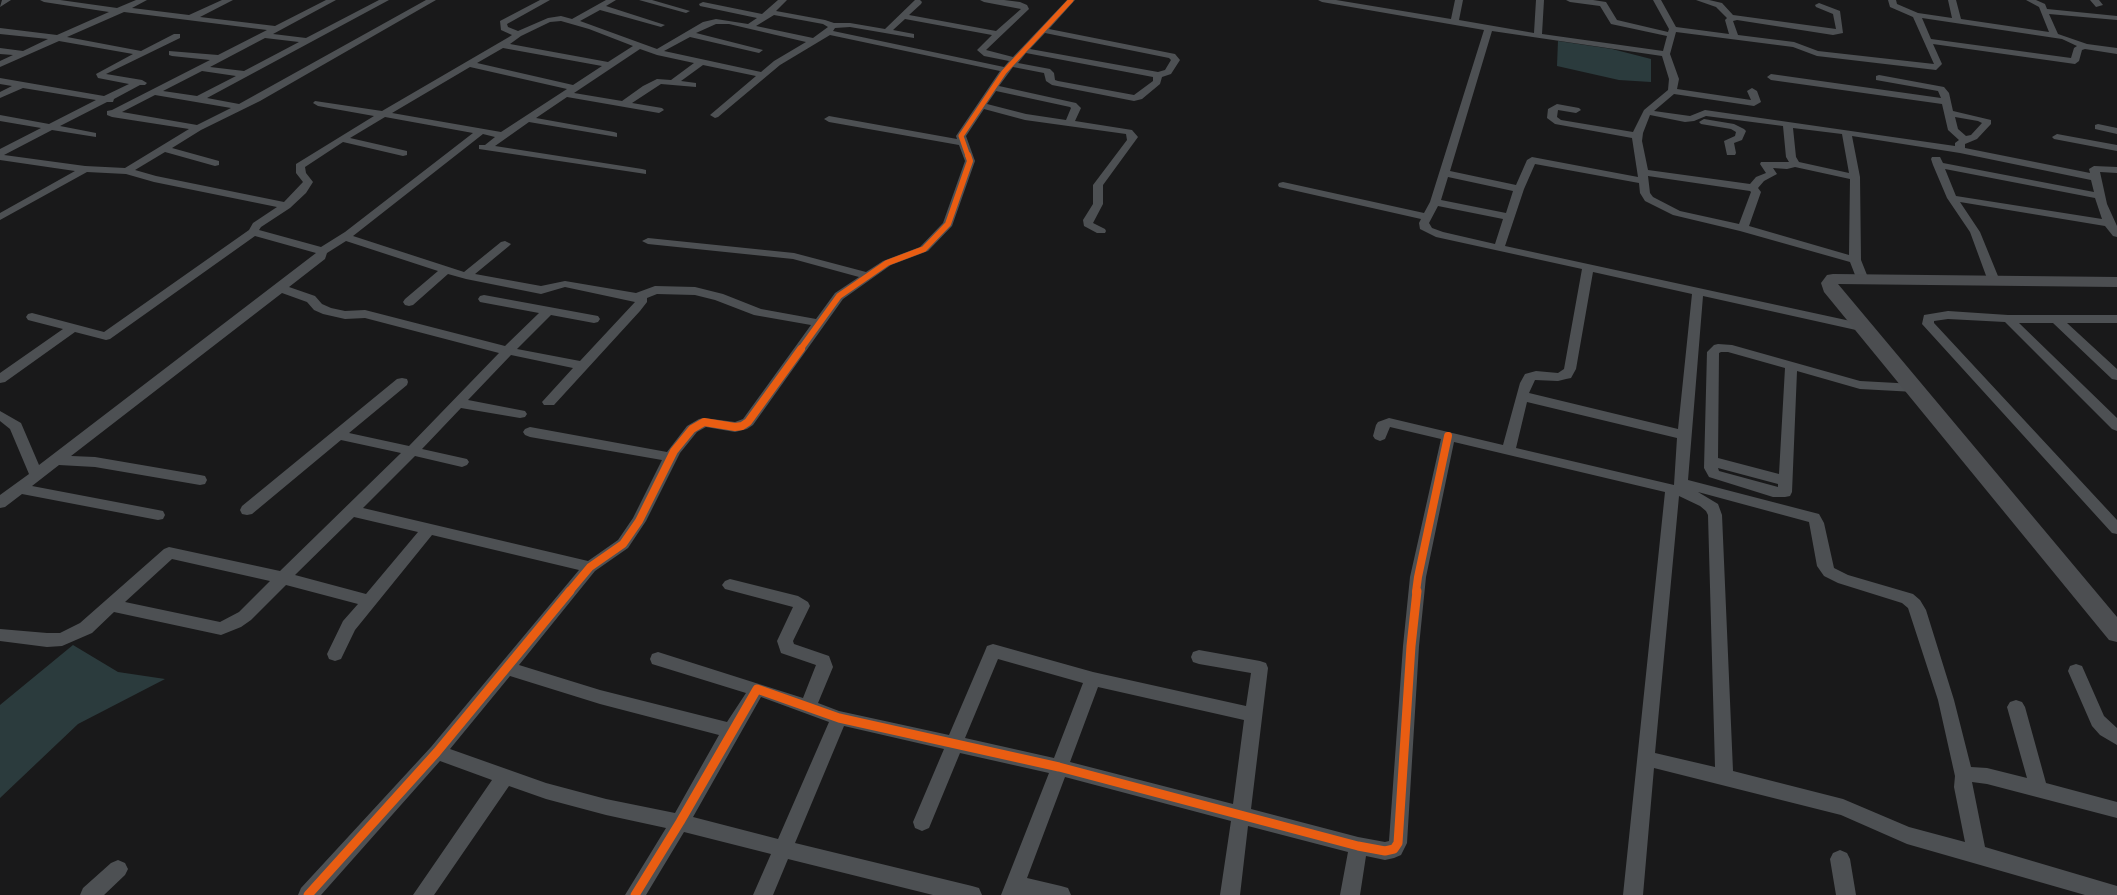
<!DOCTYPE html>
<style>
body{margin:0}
canvas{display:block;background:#19191a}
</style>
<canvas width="2117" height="895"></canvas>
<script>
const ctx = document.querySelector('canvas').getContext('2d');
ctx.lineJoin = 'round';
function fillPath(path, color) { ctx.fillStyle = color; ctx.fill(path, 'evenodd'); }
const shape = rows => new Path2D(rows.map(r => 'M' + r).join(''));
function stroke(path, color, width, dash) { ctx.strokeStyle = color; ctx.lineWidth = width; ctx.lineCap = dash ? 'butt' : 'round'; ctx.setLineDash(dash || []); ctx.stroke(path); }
fillPath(shape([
 [1558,41,1612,49,1651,59,1651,82,1619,80,1557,66],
 [73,645,118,672,165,679,78,724,0,798,0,705]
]), '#2b3b3d');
fillPath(shape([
 [2,0,11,0,0,7,2,0],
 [40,0,60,0,117,8,136,0,147,0,132,8,189,15,222,0,233,0,200,17,275,26,326,0,336,0,273,34,306,38,379,0,389,0,207,98,239,104,426,0,436,0,260,101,201,130,172,148,219,161,219,165,215,166,165,152,135,170,156,176,284,202,303,182,296,173,296,164,374,116,318,106,313,103,315,101,382,111,509,37,512,35,501,30,500,21,540,0,550,0,507,24,508,27,518,31,548,18,561,16,572,19,606,0,616,0,606,6,665,25,661,27,600,10,580,21,657,49,703,22,716,19,748,24,757,18,700,6,699,4,703,2,762,14,778,0,787,0,776,11,825,20,834,23,850,23,885,29,915,0,920,0,922,2,921,4,909,15,996,31,1021,9,984,2,980,0,1004,0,1020,2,1027,5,1029,9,986,50,1013,57,1067,0,1075,0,1049,29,1175,54,1180,60,1171,74,1162,77,1160,84,1142,99,1134,101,1052,85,1046,81,1044,73,1013,67,999,86,1076,103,1081,108,1075,121,1132,130,1138,137,1103,185,1103,204,1093,223,1105,229,1106,231,1105,233,1097,233,1084,226,1083,220,1093,204,1093,185,1127,140,1126,134,1025,120,984,109,966,136,975,161,952,226,928,251,891,265,843,299,753,425,747,429,735,432,706,427,697,432,680,453,646,521,628,548,595,571,519,665,600,690,727,722,746,693,652,664,650,659,652,654,658,652,803,698,816,665,781,653,777,641,793,607,725,589,722,585,725,581,730,579,798,596,808,602,810,606,793,641,794,644,829,656,833,667,818,703,839,711,949,735,985,651,987,646,993,644,1093,672,1246,706,1251,673,1199,664,1193,662,1191,657,1193,652,1199,650,1260,661,1266,663,1268,668,1251,809,1358,837,1385,842,1389,841,1403,646,1410,577,1441,439,1390,427,1385,439,1380,441,1375,439,1373,436,1376,425,1378,422,1389,418,1503,445,1520,383,1525,374,1536,371,1558,373,1564,369,1582,269,1436,237,1420,229,1419,223,1421,219,1279,187,1278,185,1279,183,1283,182,1424,213,1430,202,1484,30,1322,2,1318,0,1336,0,1451,19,1455,0,1463,0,1459,20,1534,33,1536,0,1544,0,1542,34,1663,51,1667,36,1611,24,1600,6,1570,2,1566,0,1593,0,1606,2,1617,20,1668,32,1669,29,1653,0,1661,0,1676,27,1729,34,1725,20,1727,18,1716,7,1696,0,1709,0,1722,3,1733,15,1836,29,1833,14,1816,7,1815,5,1819,3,1840,11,1843,33,1833,35,1737,20,1733,21,1738,35,1794,42,1818,51,1934,64,1913,17,1890,7,1888,0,1896,0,1897,4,1918,13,1952,18,1948,0,1956,0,1961,19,2049,32,2039,7,2026,0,2036,0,2045,4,2047,9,2117,16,2117,20,2049,14,2058,34,2087,44,2117,48,2117,54,2085,49,2082,50,2079,61,2075,64,1933,44,1942,64,1936,70,1817,56,1793,47,1676,32,1670,54,1679,79,1677,89,1751,100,1747,91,1752,88,1757,91,1761,102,1754,106,1674,94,1654,111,1690,116,1705,110,1955,146,1955,143,1959,140,1948,130,1942,104,1771,80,1767,77,1771,74,1941,98,1938,91,1876,80,1876,76,1879,75,1944,87,1949,93,1953,111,1991,120,1991,124,1977,139,1965,144,1965,148,2090,173,2089,169,2094,166,2117,167,2117,173,2100,172,2107,204,2117,226,2117,237,2113,236,2105,226,1960,202,1980,232,2000,281,1998,283,1990,283,1988,281,1970,232,1947,198,1933,165,1931,159,1932,157,1940,157,1943,163,2094,192,2091,180,1960,153,1852,136,1860,177,1861,260,1869,280,1863,283,1857,280,1850,262,1740,231,1673,215,1645,201,1640,193,1639,183,1535,164,1524,189,1505,246,1869,325,1871,328,1869,331,1865,332,1703,296,1688,480,1819,514,1824,523,1834,568,1848,575,1913,594,1920,600,1926,610,1954,700,1971,767,1987,768,2027,778,2007,707,2010,702,2016,700,2022,702,2025,707,2046,783,2117,802,2117,818,1987,784,1972,782,1985,847,2117,886,2117,895,2085,895,1907,844,1841,815,1654,768,1643,895,1623,895,1665,492,1454,442,1426,577,1419,646,1407,843,1401,855,1394,858,1385,860,1366,856,1360,895,1340,895,1348,852,1248,826,1240,895,1220,895,1231,821,1065,777,1027,878,1061,886,1068,888,1071,895,1001,895,1049,773,960,753,929,828,922,831,915,828,913,822,944,749,844,726,795,843,972,886,979,888,982,895,933,895,788,859,773,895,753,895,771,854,684,832,646,895,625,895,666,828,606,815,546,799,509,786,434,895,413,895,492,780,440,761,321,895,298,895,301,888,431,747,579,570,432,535,355,630,341,659,335,661,329,659,327,654,343,621,358,604,286,585,251,620,241,627,221,635,114,612,92,633,62,646,47,647,0,641,0,629,47,633,60,633,80,623,164,549,169,547,280,571,401,453,341,440,252,514,247,515,242,514,240,510,242,506,397,379,402,378,407,379,408,382,407,385,349,433,409,446,499,353,365,318,345,319,323,314,314,310,307,302,282,293,71,456,95,457,200,475,205,476,207,480,205,484,200,485,95,467,59,465,32,486,158,510,163,511,165,515,163,519,158,520,22,494,5,507,0,508,0,495,29,474,10,429,0,421,0,411,21,423,39,465,316,253,255,236,110,339,106,340,75,332,5,382,0,383,0,373,63,329,28,320,26,317,28,314,32,313,104,332,249,230,253,223,277,207,154,182,126,174,87,172,0,220,0,213,75,171,0,160,0,149,41,128,0,121,0,115,49,124,96,100,23,88,0,98,0,92,12,86,0,84,0,78,104,96,129,84,98,78,96,74,133,54,59,41,0,67,0,61,13,55,0,54,0,48,23,51,48,39,0,34,0,28,57,35,109,12,44,2,40,0],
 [124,12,267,30,218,55,169,51,169,55,172,56,210,60,112,110,107,111,107,115,112,117,189,129,125,168,85,166,4,155,52,130,96,137,96,133,60,126,107,102,113,102,114,99,140,85,145,85,147,83,142,80,106,74,180,38,180,34,174,34,141,51,67,37,124,12],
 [774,15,823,24,828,27,813,38,756,26,774,15],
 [1922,18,2062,39,2077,46,2074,48,2071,58,1931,39,1922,18],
 [905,19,992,35,977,50,984,56,1009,61,1004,67,833,31,835,28,850,27,914,38,914,34,893,30,905,19],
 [561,21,589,29,633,46,608,62,510,44,521,36,550,22,561,21],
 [716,24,729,24,806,42,774,61,761,72,664,51,690,37,759,53,763,50,696,33,716,24],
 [1492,31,1662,56,1669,79,1668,90,1644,110,1633,132,1561,120,1557,117,1558,110,1576,113,1581,110,1579,108,1557,104,1548,109,1547,118,1555,124,1632,138,1638,177,1532,157,1527,160,1516,185,1450,171,1492,31],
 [1045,33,1169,58,1171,60,1165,70,1158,72,1030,49,1045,33],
 [830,35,1000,71,956,136,957,139,829,116,824,119,829,122,959,145,965,161,943,223,920,247,883,261,866,272,794,253,648,238,642,241,648,244,793,259,859,277,835,293,816,319,761,309,723,294,695,287,655,286,636,293,565,281,541,286,475,274,509,246,511,244,505,241,501,242,464,272,353,236,483,134,495,137,485,145,479,145,479,149,646,174,646,170,642,169,495,146,529,122,617,137,617,133,614,132,536,118,567,97,659,113,664,110,662,108,632,103,661,84,696,87,696,83,681,81,703,65,756,76,710,115,715,118,718,117,780,65,830,35],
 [265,38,299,42,244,71,210,67,265,38],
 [503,48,602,66,573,85,477,63,503,48],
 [640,49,657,55,694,63,671,80,657,79,643,86,622,101,574,93,640,49],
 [1026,53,1153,77,1153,81,1134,95,1058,81,1055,80,1054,73,1050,69,1018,63,1026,53],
 [470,67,567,89,501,132,392,113,470,67],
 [202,71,236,76,197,96,163,91,202,71],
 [996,91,1070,107,1071,108,1066,120,1026,114,987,104,996,91],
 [155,95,231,108,197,125,122,112,155,95],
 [1650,115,1685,122,1694,121,1706,116,1783,126,1786,157,1789,162,1761,162,1760,164,1766,173,1756,177,1750,184,1648,170,1642,141,1643,133,1650,115],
 [385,117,473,133,345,232,321,247,259,230,261,227,290,208,306,193,313,182,306,173,305,167,343,142,403,156,407,155,407,151,350,138,385,117],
 [1955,117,1978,121,1982,123,1971,135,1966,136,1958,129,1955,117],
 [1793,128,1842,134,1849,173,1799,162,1796,157,1793,128],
 [1795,167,1850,179,1849,255,1749,226,1761,192,1758,188,1764,181,1777,174,1773,168,1787,169,1795,167],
 [1945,169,2095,198,2102,219,1956,196,1945,169],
 [1648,176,1750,191,1751,192,1739,224,1680,211,1653,197,1650,193,1648,176],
 [1448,177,1513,191,1506,213,1441,200,1448,177],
 [1438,206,1503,219,1495,244,1443,232,1432,228,1429,223,1438,206],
 [346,241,438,271,405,299,403,302,405,305,409,306,413,305,448,274,466,279,541,294,565,287,635,302,580,361,517,349,551,315,594,323,598,322,600,319,598,316,484,295,480,296,478,299,480,302,539,313,505,346,365,310,345,311,331,308,322,304,315,296,289,287,325,259,327,253,346,241],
 [1593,272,1692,294,1678,429,1529,393,1535,380,1558,381,1566,379,1571,378,1576,369,1593,272],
 [657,294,695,295,715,300,754,315,811,325,743,419,735,422,704,418,699,419,687,426,667,452,530,427,525,429,523,432,525,435,530,437,662,460,633,518,618,540,588,561,363,508,415,456,462,467,467,465,469,462,467,459,422,449,461,408,520,418,525,417,527,414,525,411,468,400,511,355,573,368,542,402,544,405,554,405,640,311,647,302,647,298,657,294],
 [1527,402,1677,438,1674,485,1516,448,1527,402],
 [1698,492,1809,522,1817,566,1824,576,1838,583,1902,603,1908,608,1938,700,1955,776,1954,787,1965,842,1909,827,1843,799,1733,771,1722,515,1718,504,1698,492],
 [1679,496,1700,506,1706,511,1708,515,1715,767,1655,753,1679,496],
 [354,517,418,532,366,594,295,575,354,517],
 [172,559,270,581,239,612,220,622,125,602,172,559],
 [998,659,1083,683,1054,758,965,738,998,659],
 [510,676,600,704,719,735,675,813,606,799,546,783,450,749,510,676],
 [1098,687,1244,720,1233,804,1070,762,1098,687],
 [761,697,829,722,778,839,693,817,761,697],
 [639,0,652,0,690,11,686,13,639,0],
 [2090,0,2099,0,2103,5,2096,7,2090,0],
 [1704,119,1734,124,1744,129,1746,131,1742,140,1734,143,1736,153,1735,155,1727,155,1724,141,1735,136,1736,132,1731,129,1701,124,1699,122,1704,119],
 [2098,124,2117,128,2117,134,2095,129,2095,125,2098,124],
 [2057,134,2117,145,2117,151,2054,139,2052,137,2057,134],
 [1948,311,2008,315,2117,315,2117,323,2067,323,2117,369,2117,380,2112,379,2053,323,2019,323,2117,418,2117,431,2112,429,2005,322,1948,319,1934,321,1934,323,2117,520,2117,534,2112,533,1922,324,1924,315,1948,311],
 [1718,344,1732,345,1860,381,1915,384,1921,388,1915,392,1860,389,1797,371,1792,492,1790,496,1785,497,1773,497,1709,477,1704,468,1707,352,1714,345,1718,344],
 [1721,352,1728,352,1785,368,1779,474,1718,458,1719,353,1721,352],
 [1718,468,1778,484,1778,487,1719,471,1718,468],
 [2076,664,2082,666,2104,716,2117,728,2117,745,2100,735,2092,726,2068,671,2070,666,2076,664],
 [1840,850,1847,853,1850,859,1856,895,1836,895,1830,859,1833,853,1840,850],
 [118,860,125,863,128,869,125,875,104,895,80,895,83,888,111,863,118,860]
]), '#4d5053');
fillPath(shape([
 [1833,274,2117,277,2117,287,1838,284,2117,617,2117,642,2109,640,1824,292,1821,283,1827,275,1833,274]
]), '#4c4e51');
stroke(shape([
 [968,156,961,136,1004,72,1071,0]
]), '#e95d12', 5);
stroke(shape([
 [800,350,839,296,887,263,924,249,948,224,970,161,968,155]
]), '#e95d12', 6);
stroke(shape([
 [569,592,590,567,623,544,639,521,674,451,692,429,704,422,735,427,742,426,748,422,801,349],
 [1416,592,1418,577,1448,436]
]), '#e95d12', 8);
stroke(shape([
 [308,895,437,752,570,591],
 [635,895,680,822,757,689,839,718,1059,767,1358,846,1385,851,1394,849,1398,843,1411,646,1417,591]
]), '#e95d12', 9);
</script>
